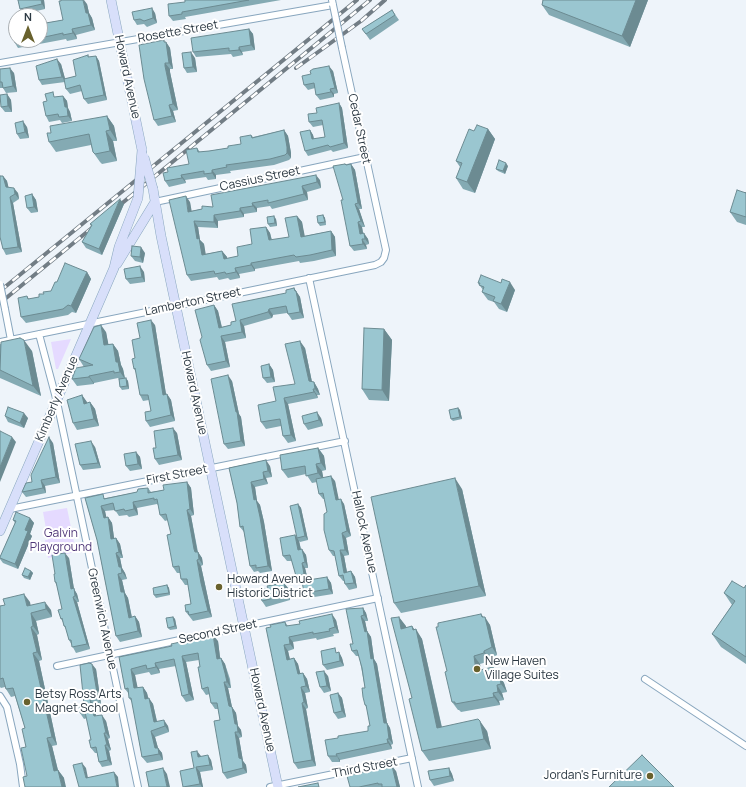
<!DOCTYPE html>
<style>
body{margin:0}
#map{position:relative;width:746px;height:787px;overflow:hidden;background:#eef4fa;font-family:Manrope,sans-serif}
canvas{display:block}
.north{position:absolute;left:8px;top:8px;width:40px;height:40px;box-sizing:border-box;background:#fff;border:1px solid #abb0b4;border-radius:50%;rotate:0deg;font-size:11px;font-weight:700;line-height:16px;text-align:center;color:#2c3943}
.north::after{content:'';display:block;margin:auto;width:14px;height:18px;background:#68612d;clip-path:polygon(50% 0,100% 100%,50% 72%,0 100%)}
</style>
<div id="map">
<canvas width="746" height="787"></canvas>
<div class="north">N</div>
</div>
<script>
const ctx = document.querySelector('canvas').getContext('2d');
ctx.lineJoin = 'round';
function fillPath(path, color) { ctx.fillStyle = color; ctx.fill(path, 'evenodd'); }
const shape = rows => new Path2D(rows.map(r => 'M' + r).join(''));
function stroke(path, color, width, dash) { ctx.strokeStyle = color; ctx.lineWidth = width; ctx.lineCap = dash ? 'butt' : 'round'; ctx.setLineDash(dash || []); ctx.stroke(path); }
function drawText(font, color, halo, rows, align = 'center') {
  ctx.font = font + ' Manrope,sans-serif'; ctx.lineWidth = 4; ctx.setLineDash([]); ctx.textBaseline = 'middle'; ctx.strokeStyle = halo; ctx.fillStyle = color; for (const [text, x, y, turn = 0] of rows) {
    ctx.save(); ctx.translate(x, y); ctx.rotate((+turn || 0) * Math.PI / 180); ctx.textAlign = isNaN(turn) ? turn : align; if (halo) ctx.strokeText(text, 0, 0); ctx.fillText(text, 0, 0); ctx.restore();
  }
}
fillPath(shape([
 [71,339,58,369,56,369,51,342],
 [67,508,76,552,48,558,45,540,48,540,43,512]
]), '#e5daff');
const street = shape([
 [0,63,333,5,332,0],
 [155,202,365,157],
 [309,278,418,787],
 [5,309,11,340],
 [39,334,57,402,138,787],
 [0,342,375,265,381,262,384,258,386,250,342,48],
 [10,509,345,441],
 [57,666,378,598],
 [645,679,746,746],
 [0,696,7,707,20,764,23,787],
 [270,787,412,758]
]);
const secondary = shape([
 [111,0,142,150],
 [153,189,161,236,278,787],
 [117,264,155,202],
 [0,531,114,268,119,247,138,198]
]);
stroke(street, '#88a6be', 8);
stroke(secondary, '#88a6be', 10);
stroke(street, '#fff', 6);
stroke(secondary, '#d8dffa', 9);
const rail = shape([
 [296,68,361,21,385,0],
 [115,209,370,0],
 [0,291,357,0],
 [0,303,98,223]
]);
stroke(rail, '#727d85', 4);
stroke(rail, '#fff', 2.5, [8]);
const streetBridge = shape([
 [333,5,342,48],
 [0,284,5,309]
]);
const secondaryBridge = shape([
 [144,157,153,189],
 [138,198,142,150]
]);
stroke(streetBridge, '#88a6be', 8, []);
stroke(secondaryBridge, '#88a6be', 10, []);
stroke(streetBridge, '#fff', 6);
stroke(secondaryBridge, '#d8dffa', 9);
fillPath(shape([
 [18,0,44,0,45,9,24,14,20,9],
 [185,0,281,0,185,17,186,19,173,21,169,16,185,2],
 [543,0,648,0,630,47,549,15,542,5],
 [87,4,89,13,92,18,95,30,76,35,77,39,67,41,66,39,18,48,15,43,16,40,40,40,40,24,63,20],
 [392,10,399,20,370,40,362,29],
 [155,13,157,23,147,27,144,24,137,25,134,20],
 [249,29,253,34,255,50,242,52,243,55,233,57,231,54,196,57,193,52],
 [165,42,166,42,170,48,173,69,170,69,170,72,178,110,173,111,176,122,158,126,154,120],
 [88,55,89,57,96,56,99,61,107,100,88,104,84,99,82,91,70,94,66,89,65,82,42,85,39,80,61,64,65,79,76,76],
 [195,58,197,72,187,73,184,68],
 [0,69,14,73,17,92,6,93,3,88,0,88],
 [333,71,338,93,334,94,334,97,320,100,316,95,315,88,308,90,304,85],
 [7,94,11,100,12,112,5,112,1,107],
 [63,96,67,101,68,108,70,112,72,121,62,123,60,120,49,122,46,116,47,101,56,97],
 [339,103,342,108,348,148,333,152,331,150,308,156,305,151,310,130,313,135,314,139,325,137,323,125,313,127,309,122,317,113],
 [107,116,114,126,117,141,113,141,117,161,102,164,100,162,93,152,91,145,56,152,49,142,51,133],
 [27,127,29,138,20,139,17,134],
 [488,129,495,139,475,193,463,189,456,178,460,167,456,161,474,131],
 [284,130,288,136,291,153,291,158,289,160,274,165,230,171,231,173,216,175,216,179,208,180,206,177,185,180,186,183,169,187,165,181,168,172,189,164,197,148,200,152,209,151,228,148,241,144,251,135,253,137],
 [351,164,355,170,362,209,359,209,365,227,362,227,363,233,368,239,369,244,366,245,367,249,354,251,350,246,343,200,346,165],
 [508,166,505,174,498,171,496,169],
 [3,176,7,181,8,188,18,193,19,199,13,203,22,252,6,255,3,249],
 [320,180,321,188,307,192,308,200,272,209,270,206,257,208,257,212,244,214,244,217,218,221,218,228,198,227,200,240,204,244,205,254,222,251,227,257,227,259,238,256,252,244,266,227,270,233,272,240,289,237,297,216,302,222,304,236,331,231,335,237,336,256,314,261,300,263,299,261,255,269,255,271,239,274,240,278,230,280,228,278,219,280,217,277,191,281,187,275,190,202,191,211,213,207],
 [746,192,746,225,737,222,730,212],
 [32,194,36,200,38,212,31,213,27,208],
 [124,204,102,255,86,248,82,242,91,226,90,224],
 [323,215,325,218,326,225,320,226,318,223],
 [276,219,277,226,270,227,268,224],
 [145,253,143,263,135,261,131,256],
 [87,272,91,279,76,313,72,312,68,315,26,323,21,317,27,296,29,299,39,297,44,294,51,291,57,282],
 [144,272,145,282,130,284,126,279],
 [478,283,501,283,515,290,507,312,499,309,494,302,488,300,482,292,483,290],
 [294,288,300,297,304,318,292,320,288,314,287,313,273,315,272,318,244,326,246,338,225,342,230,367,211,371,207,365,202,337,214,305,218,311,222,327,231,325,236,321,286,293],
 [155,325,166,395,167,394,171,400,175,421,150,427,146,421,151,411,149,400,143,401,140,395,136,372,134,369,135,358,140,338],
 [384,329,392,340,389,401,369,400,362,389],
 [106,332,108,344,113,344,118,351,121,365,123,369,125,378,128,381,129,389,122,390,120,387,119,380,118,378,94,383,94,384,77,386,72,379,84,367,79,359],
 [0,344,32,351,41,396,0,378],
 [305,348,312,382,314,382,318,389,320,395,317,395,318,398,288,404,296,441,288,443,283,436,281,426,266,429,261,422,276,401,295,384],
 [269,364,273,370,275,382,267,383,263,378],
 [232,381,239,414,241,417,245,446,228,449,224,444],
 [82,395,87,403,90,402,95,409,99,426,77,430,73,423],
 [458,408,460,410,462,419,453,421,451,419],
 [5,416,28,418,24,428,8,422],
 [321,418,323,426,308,430,304,424],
 [177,433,182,460,159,465,155,459],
 [53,443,60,483,45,486,46,493,26,497,22,492,32,482],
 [95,447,101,468,83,470,80,465],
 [318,448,324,456,326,470,322,471,323,478,335,481,338,499,344,504,351,536,346,538,349,555,344,556,347,572,351,571,355,577,357,588,349,590,345,584,344,581,343,581,339,576,335,556,333,556,329,550,327,512,325,499,323,499,319,494,317,482,312,483,306,474,288,478,282,470],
 [136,452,140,457,142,469,130,471,126,466],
 [270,466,272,477,266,478,268,484,255,487,257,501,260,505,264,522,272,571,260,573,258,571,254,572,250,566,244,532,240,527,237,503,229,468],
 [187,482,191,488,194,515,191,516,198,552,202,558,203,565,201,566,206,589,212,617,193,621,186,612,191,604,188,585,185,585,181,579,180,573,177,573,173,567,171,534,168,520,165,521,160,515,159,506,157,504,137,508,138,515,129,517,127,515,119,516,115,510,105,511,106,518,108,517,112,523,114,538,116,538,120,544,123,558,120,558,122,568,125,573,127,579,122,580,125,593,128,598,132,617,135,616,139,622,142,637,120,642,116,636,97,540,85,498,106,498,137,492,148,488,151,492,164,490],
 [462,489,486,596,401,613,394,603],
 [298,504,301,508,308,540,300,542,299,541,301,549,306,555,308,568,305,568,308,580,299,582,296,576,292,561,287,561,283,556,295,535,297,537],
 [30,518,34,523,30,534,32,536,18,569,3,563,0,559,0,557,15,523,13,520],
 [69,558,74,589,77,594,79,602,77,602,90,649,76,653,69,640,66,629,64,626,63,622,61,619,62,609,57,586,55,582,55,574],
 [31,571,33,573,30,580,24,578,22,575],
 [327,577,331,583,333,594,308,598,304,593],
 [284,583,288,588,290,600,266,607,262,601],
 [167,585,169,588,170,595,156,598,154,595],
 [746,585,746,664,721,647,712,634,732,605,724,593,744,588],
 [30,602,30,605,51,610,52,617,36,621,39,634,37,635,42,660,39,661,57,745,52,746,58,770,64,778,27,776,25,728,15,696,11,697,6,689,5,687,1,688,0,687,0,606],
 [363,608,366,613,368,621,365,621,367,631,371,637,374,659,377,664,387,723,390,728,393,744,391,745,392,749,340,760,340,762,332,762,328,756,338,738,368,731,370,726,367,708,365,705,365,688,359,656,356,656,352,651],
 [481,614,490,625,497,655,489,659,490,661,480,664,481,670,499,675,504,683,507,692,502,693,504,700,499,701,500,705,461,712,459,710,458,710,452,702,447,671],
 [173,617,175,619,177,629,170,630,168,628],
 [399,617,406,628,412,626,422,639,442,727,487,731,491,749,429,761,422,751,412,698],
 [336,620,339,633,333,634,334,636,317,640,316,638,293,642,294,649,288,651,290,659,294,658,298,664,300,674,303,673,307,679,310,692,305,693,308,708,306,709,316,766,298,769,294,763,271,627,285,622,288,626],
 [218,641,220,658,221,658,225,664,230,679,231,688,228,688,232,707,236,713,238,726,241,730,242,737,239,738,243,761,246,765,247,773,227,779,223,773,220,720,218,709,215,709,211,703,210,694,206,695,202,689,200,667,199,660,186,662,194,700,186,702,182,696,176,666,159,669,160,673,151,675,149,672,135,675,137,688,143,687,147,693,148,698,153,704,157,721,168,726,169,732,155,737,158,748,162,753,163,760,147,763,142,757,132,702,129,698,129,694,125,689,119,657],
 [339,652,342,658,344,666,327,670,323,665],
 [96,669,101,704,94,705,96,716,106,721,110,738,108,739,111,750,109,751,112,765,102,767,99,762,97,753,95,753,91,748,91,740,87,718,84,719,80,713,84,704],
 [328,676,331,691,324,693,320,687],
 [338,693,342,698,346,717,338,719,334,713],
 [201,757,211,760,213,770,200,772,203,787,183,787],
 [449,768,452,774,454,781,434,786,430,780],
 [396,771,400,787,350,787]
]), '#84aab3');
fillPath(shape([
 [41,0,44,0,45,9,42,4],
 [83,0,84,0,87,4,89,13,92,18,95,30,91,25,86,13],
 [636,0,648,0,630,47,622,36],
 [152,8,155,13,157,23,153,18],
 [72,29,76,35,77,39,73,33],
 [249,29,253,34,255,50,251,45],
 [164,40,166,45,166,42,170,48,173,69,169,63],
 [239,47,242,52,243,55,239,50],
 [191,52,195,58,197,72,193,67],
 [96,56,99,61,107,100,104,95],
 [57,59,61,64,66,82,62,77],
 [165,63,170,69,170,72,178,110,173,104,165,66],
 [329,66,333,71,338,93,335,88],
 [10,68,14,73,17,92,13,86],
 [330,89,334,94,334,97,331,92],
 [7,94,11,100,12,112,8,106],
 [63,96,67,101,68,108,70,112,72,121,68,116,65,107],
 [339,103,342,108,348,148,344,143],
 [169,105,173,111,176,122,172,116],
 [107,116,114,126,117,141,110,130],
 [23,121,27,127,29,138,25,132],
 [488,129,495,139,475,193,467,182],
 [284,130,288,136,291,153,291,158,287,153],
 [310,130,313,135,315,144,312,139],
 [106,131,113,141,117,161,110,151],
 [506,163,508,166,505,174,503,171],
 [351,164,355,170,362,209,358,203],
 [212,170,216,175,216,179,212,173],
 [181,175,185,180,186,183,182,178],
 [316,175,320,180,321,188,317,182],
 [3,176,7,181,10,193,6,187],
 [302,186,307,192,308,200,304,194],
 [14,188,18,193,19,199,15,194],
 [32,194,36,200,38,212,34,207],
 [186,196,190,202,193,218,188,212],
 [10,197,13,203,22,252,18,247],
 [120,199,124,204,102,255,99,249],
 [252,203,257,208,257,212,253,206],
 [355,204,359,209,365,227,361,221],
 [240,208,244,214,244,217,240,211],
 [214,215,218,221,218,228,214,222],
 [323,215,325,218,326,225,325,222],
 [274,216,276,219,277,226,275,223],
 [297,216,302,222,306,242,301,237],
 [194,221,198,227,200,240,204,244,207,261,202,255,197,239],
 [358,222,362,227,364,239,360,234],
 [266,227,270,233,273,246,269,240],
 [331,231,335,237,336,256,332,250],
 [364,233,368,239,369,244,365,239],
 [362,239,366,245,367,249,363,244],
 [141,247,145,253,143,263,140,257],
 [222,251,227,257,228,265,224,259],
 [251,263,255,269,255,271,251,265],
 [140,266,144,272,145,282,142,277],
 [235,268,239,274,240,278,236,272],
 [87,272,91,279,76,313,71,306],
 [510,282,515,290,507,312,501,304],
 [294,288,300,297,304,318,300,312],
 [214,305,218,311,223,333,219,328],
 [269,309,273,315,272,318,268,312],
 [151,320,155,325,167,400,163,395],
 [240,320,244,326,246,338,242,332],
 [101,325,106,332,110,352,104,345],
 [384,329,392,340,389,401,382,390],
 [221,336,225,342,230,367,226,361],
 [24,340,32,351,41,396,33,386],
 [300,341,305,348,313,387,309,381],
 [113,344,118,351,121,365,123,369,125,379,120,372,116,362],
 [269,364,273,370,275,382,271,377],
 [228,375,232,381,239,414,241,417,245,446,241,441],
 [89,376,94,383,94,384,89,377],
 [126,378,128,381,129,389,127,386],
 [314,382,318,389,320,395,315,389],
 [313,389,317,395,318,398,314,392],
 [167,394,171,400,175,421,171,415],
 [82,395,87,402,88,411,84,404],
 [284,398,288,404,296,441,291,435],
 [90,402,95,409,99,426,94,419],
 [458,408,460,410,462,419,460,417],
 [317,412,321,418,323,426,319,420],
 [24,413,28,418,24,428,20,423],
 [173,428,177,433,182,460,178,455],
 [12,437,16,442,0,482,0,467],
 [49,437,53,443,60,483,56,477],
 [91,441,95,447,101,468,98,463],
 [318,448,324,456,326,470,321,463],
 [136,452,140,457,142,469,138,464],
 [266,460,270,466,272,477,268,471],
 [316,464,322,471,324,481,318,473],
 [263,472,266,478,268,484,264,479],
 [331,476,335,481,340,505,336,500],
 [455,478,462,489,486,596,479,586],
 [41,480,45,486,46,493,43,488],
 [187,482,191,488,194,515,190,509],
 [251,482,255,487,257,501,260,505,264,522,272,571,268,566,254,500],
 [341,499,344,504,351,536,347,531],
 [133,502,137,508,138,515,134,509],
 [298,504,301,508,308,540,305,536],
 [101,506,105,511,108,524,104,518],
 [187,510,191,516,198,555,198,552,202,558,203,565,199,559,194,549],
 [108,517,112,523,115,545,111,539],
 [30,518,34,523,30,534,32,536,18,569,15,564,25,530],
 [342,533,346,538,349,555,345,550],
 [295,535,299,541,302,555,298,550],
 [116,538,120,544,123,558,119,552],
 [302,549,306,555,308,568,305,562],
 [340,550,344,556,348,578,344,573],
 [65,553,69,558,74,589,77,594,79,602,71,589],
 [116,553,120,558,122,568,125,573,127,579,119,567],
 [197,560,201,566,206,589,212,617,208,611,201,583],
 [302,563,305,568,308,580,304,574],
 [31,571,33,573,30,580,28,577],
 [351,571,355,577,357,588,354,583],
 [118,574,122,580,125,593,128,598,133,624,129,618,121,592],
 [327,577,331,583,333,594,329,589],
 [284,583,288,588,290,600,286,595],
 [167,585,169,588,170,595,169,593],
 [24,594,30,602,32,612,27,606],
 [73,597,77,602,90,649,87,644],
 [45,602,51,610,52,617,46,609],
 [363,608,366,613,368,621,364,615],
 [31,613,36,621,39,634,33,626],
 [332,614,336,620,339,633,335,627],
 [481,614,485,620,485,617,490,625,497,655,492,647],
 [135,616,139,622,142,637,138,631],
 [361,616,365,621,368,635,367,631,371,637,374,659,377,664,388,729,384,723],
 [173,617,175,619,177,629,175,626],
 [399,617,406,626,408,639,401,629],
 [412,626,416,633,416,629,422,639,444,738,437,728],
 [31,627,37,635,42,660,37,652],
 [213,635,218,641,221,665,217,659],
 [289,637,293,642,294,649,290,644],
 [284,645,288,651,291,665,287,660],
 [484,651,489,659,490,661,484,653],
 [339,652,342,658,344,666,340,661],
 [33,653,39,661,57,745,52,737],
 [182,656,186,662,194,700,189,694],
 [474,656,480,664,482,679,476,671],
 [221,658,225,664,231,688,227,682],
 [294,658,298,664,302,680,298,674],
 [155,663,159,669,160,673,156,667],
 [92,664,96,669,101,704,98,698],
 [493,667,498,675,500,684,495,676],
 [131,669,135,675,139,694,134,688],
 [324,671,328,676,331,691,327,686],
 [303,673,307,679,310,692,306,686],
 [499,675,504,683,507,692,501,684],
 [224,682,228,688,232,707,236,713,238,726,241,730,242,737,238,732,235,724,229,706],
 [497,685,502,693,504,700,498,692],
 [143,687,147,693,150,705,145,699],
 [301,687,305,693,308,708,304,702],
 [338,693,342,698,346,717,342,711],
 [493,693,499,701,500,705,494,697],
 [149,698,153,704,158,727,154,722],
 [90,700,94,705,97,721,94,716],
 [302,703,306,709,316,766,312,760],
 [102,715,106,721,110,738,106,733],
 [164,720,168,726,169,732,165,726],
 [480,721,487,731,491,749,484,739],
 [387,723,390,728,393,744,389,739],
 [151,731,155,737,158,748,162,753,163,760,155,748],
 [235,732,239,738,243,761,246,765,247,773,243,768,239,758],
 [104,733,108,739,111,750,107,745],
 [47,738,52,746,60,779,54,771],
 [387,739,391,745,392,749,388,743],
 [105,745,109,751,112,765,108,760],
 [197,751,201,756,202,762,198,757],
 [336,754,340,760,340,762],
 [208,755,211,760,213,770,210,765],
 [82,763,86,768,89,783,86,778],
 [392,766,396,771,400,787,397,787],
 [196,767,200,772,203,787,202,787,200,784],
 [163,768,167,774,170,787,167,787],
 [449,768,452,774,454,781,450,776],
 [58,770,64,778,66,787,62,787],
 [114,772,118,777,119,787,117,787]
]), '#6c8b92');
const building = shape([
 [18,0,41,0,42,4,20,9,18,0],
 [61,0,83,0,86,13,88,13,91,25,72,29,73,33,63,35,63,33,40,38,40,24,63,20,59,1,61,1,61,0],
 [185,0,249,0,182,12,182,14,169,16,168,4,185,2,185,0],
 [543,0,636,0,622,36,542,5,543,0],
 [152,8,153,18,144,21,140,19,134,20,132,12,152,8],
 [392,10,395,15,366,34,362,29,392,10],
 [16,23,16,40,29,40,15,43,10,24,16,23],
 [249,29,251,45,239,47,239,50,229,51,229,48,193,52,191,38,249,29],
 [164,40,164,42,166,42,169,63,165,63,165,66,173,104,169,105,172,116,154,120,144,79,139,45,164,40],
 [191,52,193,67,184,68,182,53,191,52],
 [88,55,88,57,96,56,104,95,84,99,80,85,66,89,64,79,76,76,73,60,88,55],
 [57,59,62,77,39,80,36,66,57,59],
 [329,66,335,88,330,89,331,92,316,95,314,83,304,85,302,76,311,74,310,71,313,69,329,66],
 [10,68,13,86,3,88,2,82,0,82,0,69,10,68],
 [53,92,54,97,63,96,65,107,67,107,68,116,59,117,58,114,46,116,43,102,47,101,45,94,53,92],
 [7,94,8,106,1,107,0,95,7,94],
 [339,103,344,143,330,147,328,145,305,151,300,132,310,130,312,139,325,137,322,120,309,122,308,114,317,113,316,108,339,103],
 [107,116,110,130,106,131,110,151,95,154,93,152,89,134,49,142,47,133,51,133,50,126,107,116],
 [23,121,25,132,17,134,15,123,23,121],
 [477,125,488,129,467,182,456,178,462,163,456,161,469,129,474,131,477,125],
 [284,130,287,147,287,153,285,155,270,159,226,165,227,167,212,170,212,173,204,174,204,171,181,175,182,178,165,181,163,173,168,172,167,168,189,164,186,150,197,148,198,152,209,151,228,148,228,146,241,144,240,137,251,135,252,138,284,130],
 [499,160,506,163,503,171,496,169,499,160],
 [345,164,346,165,351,164,358,203,355,204,361,221,358,222,360,234,364,233,365,239,362,239,363,244,350,246,341,200,343,200,333,166,345,164],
 [316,175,317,182,302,186,304,194,268,203,268,200,252,203,253,206,240,208,240,211,214,215,214,222,194,221,197,239,199,238,202,255,222,251,224,259,238,256,237,247,252,244,250,229,266,227,269,240,289,237,285,218,297,216,301,237,331,231,332,250,310,255,296,257,294,255,251,263,251,265,235,268,236,272,226,274,225,272,215,274,214,271,187,275,169,200,186,196,188,212,202,209,202,206,213,207,211,195,316,175],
 [0,176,3,176,6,187,14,188,15,194,10,197,18,247,3,249,0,237,0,176],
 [737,190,746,193,746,192,746,217,730,212,737,190],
 [32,194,34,207,27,208,25,196,32,194],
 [120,199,99,249,82,242,92,225,90,224,120,199],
 [323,215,325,222,318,223,317,216,323,215],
 [274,216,275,223,268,224,267,217,274,216],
 [132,246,141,247,140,257,131,256,132,246],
 [65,263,87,272,71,306,68,305,63,309,21,317,18,298,27,296,28,299,39,297,39,294,44,294,43,292,51,291,55,282,57,282,65,263],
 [140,266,142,277,126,279,124,269,140,266],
 [481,275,501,283,502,279,510,282,501,304,493,301,495,297,482,292,484,287,479,285,480,283,478,283,481,275],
 [294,288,295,291,296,291,300,312,288,314,286,306,269,309,268,312,240,320,242,332,221,336,226,361,207,365,200,340,202,337,195,310,214,305,219,328,231,325,231,322,236,321,232,304,286,293,286,290,294,288],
 [151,320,163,395,167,394,171,415,146,421,145,412,151,411,148,395,140,395,135,368,134,369,132,359,135,358,132,340,140,338,137,323,151,320],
 [101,325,104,345,113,344,116,362,118,362,120,372,114,373,114,371,89,376,89,377,72,379,76,368,93,365,79,359,94,327,101,325],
 [364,328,384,329,382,390,362,389,364,328],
 [20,338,24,340,33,386,0,370,1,342,20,338],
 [300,341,309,381,314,382,315,389,313,389,314,392,284,398,291,435,283,436,280,419,261,422,258,405,276,401,273,387,295,384,285,344,300,341],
 [269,364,271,377,263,378,261,366,269,364],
 [228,375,236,412,237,412,241,441,224,444,211,379,228,375],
 [126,378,127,386,120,387,119,379,126,378],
 [82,395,84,404,90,402,94,419,73,423,67,400,82,395],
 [8,407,24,413,20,423,5,416,8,407],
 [458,408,460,417,451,419,449,410,458,408],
 [317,412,319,420,304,424,302,416,317,412],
 [173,428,178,455,155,459,153,448,156,448,154,431,173,428],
 [0,431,12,437,0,467,0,431],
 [49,437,56,477,41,480,43,488,22,492,26,483,32,482,31,475,49,437],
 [91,441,98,463,80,465,75,444,91,441],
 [318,448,321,463,316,464,318,473,306,476,305,466,282,470,280,455,318,448],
 [136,452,138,464,126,466,124,454,136,452],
 [266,460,268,471,263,472,264,479,251,482,254,500,256,499,260,517,268,566,256,568,256,565,250,566,243,526,240,527,237,503,229,468,266,460],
 [331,476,336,500,341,499,347,531,342,533,345,550,340,550,344,573,351,571,354,583,345,584,343,575,339,576,334,551,329,550,324,530,324,514,327,512,323,493,319,494,316,479,331,476],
 [455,478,479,586,394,603,371,497,455,478],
 [187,482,190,509,187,510,194,549,195,552,198,552,199,559,197,560,201,583,208,611,189,615,188,611,186,612,185,605,191,604,187,579,181,579,179,566,173,567,167,535,171,534,166,514,160,515,157,499,154,500,154,498,133,502,134,509,125,511,124,509,115,511,113,503,101,506,104,518,108,517,111,539,116,538,119,552,116,553,119,567,121,567,122,573,118,574,121,592,124,592,129,618,135,616,138,631,116,636,97,540,85,498,103,494,104,499,137,492,138,489,148,488,148,493,164,490,163,485,187,482],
 [298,504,305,536,297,538,290,506,298,504],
 [16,512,30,518,25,530,28,531,15,564,0,558,0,557,16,521,13,520,16,512],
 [295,535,298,550,302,549,305,562,302,563,304,574,296,576,290,555,283,556,280,538,295,535],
 [65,553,71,589,74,588,75,596,73,597,87,644,72,647,71,640,69,640,65,626,64,626,62,618,61,619,58,610,62,609,56,582,55,582,54,574,55,574,52,555,65,553],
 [25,568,31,571,28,577,22,575,25,568],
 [327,577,329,589,304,593,302,581,327,577],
 [732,581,744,588,746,585,746,657,712,634,735,601,724,593,732,581],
 [284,583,286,595,262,601,260,590,268,588,267,586,284,583],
 [167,585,169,593,154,595,153,588,167,585],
 [24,594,27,606,45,602,46,609,31,613,33,626,31,627,37,652,33,653,52,737,47,738,54,771,58,770,62,787,25,787,23,777,27,776,21,748,26,747,22,729,25,728,13,688,6,689,3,678,0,679,0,606,5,605,3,599,24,594],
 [363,608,364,615,361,616,365,632,367,631,371,659,373,658,384,723,387,723,389,739,387,739,388,743,336,754,337,756,328,756,325,740,338,738,338,736,368,731,368,726,370,726,366,705,365,705,363,697,362,688,365,688,362,668,357,650,352,651,350,644,353,644,346,609,363,608],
 [332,614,335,627,329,629,330,631,313,634,313,632,289,637,290,644,284,645,287,660,294,658,298,674,303,673,306,686,301,687,304,702,302,703,312,760,294,763,266,628,271,627,270,625,285,622,286,626,300,624,299,621,332,614],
 [481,614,482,617,485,617,492,647,484,651,484,653,474,656,476,671,493,667,495,676,499,675,501,684,497,685,498,692,493,693,494,697,455,704,455,702,452,702,445,672,447,671,436,627,438,627,438,623,481,614],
 [173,617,175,626,168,628,166,618,173,617],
 [399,617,401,629,412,626,413,630,416,629,437,728,478,719,480,721,484,739,422,751,409,699,412,698,391,618,399,617],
 [213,635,217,659,221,658,225,673,227,682,224,682,229,706,232,707,235,724,237,724,238,732,235,732,239,758,242,759,243,768,223,773,214,721,220,720,217,703,211,703,208,687,202,689,198,667,200,667,198,653,182,656,189,694,182,696,174,659,155,663,156,667,147,669,146,665,131,669,134,688,143,687,145,699,149,698,154,722,164,720,165,726,151,731,155,748,158,748,159,754,142,757,131,698,129,698,128,688,125,689,119,657,172,646,171,644,213,635],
 [335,648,336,653,339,652,340,661,323,665,321,651,335,648],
 [89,663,92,664,98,698,90,700,94,716,102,715,106,733,104,733,107,745,105,745,108,760,99,762,96,747,91,748,89,740,91,740,85,712,80,713,79,706,84,704,80,665,89,663],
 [324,671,327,686,320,687,316,672,324,671],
 [338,693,342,711,334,713,330,695,338,693],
 [197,751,198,757,208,755,210,765,196,767,200,784,183,787,180,771,194,768,191,752,197,751],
 [642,755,674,787,609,787,642,755],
 [82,763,86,778,114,772,117,787,79,787,73,765,82,763],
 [392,766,397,787,382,787,382,784,378,784,378,783,359,787,350,787,347,776,378,769,377,767,392,766],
 [163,768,167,787,149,787,146,772,163,768],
 [449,768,450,776,430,780,428,771,449,768],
 [318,783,319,787,298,787,318,783]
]);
fillPath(building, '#9ac6d0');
stroke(building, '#6c8b92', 1);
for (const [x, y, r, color] of [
 [219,587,4,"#68612d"],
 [477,669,4,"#68612d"],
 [27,702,4,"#68612d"],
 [650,776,4,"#68612d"]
]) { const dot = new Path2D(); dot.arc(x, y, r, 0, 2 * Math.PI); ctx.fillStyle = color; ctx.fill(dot); stroke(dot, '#fff', 1.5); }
drawText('12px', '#2c3943', '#fff', [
 ["Rosette Street",178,32,-10],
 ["Howard Avenue",127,77,78],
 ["Cedar Street",359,129,78],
 ["Cassius Street",260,179,-12],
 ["Lamberton Street",193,302,-12],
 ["Howard Avenue",194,393,78],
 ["Kimberly Avenue",57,399,-67],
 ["First Street",177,475,-11],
 ["Hallock Avenue",364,532,78],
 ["Greenwich Avenue",102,619,78],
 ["Second Street",218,632,-12],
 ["Howard Avenue",262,710,78],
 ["Third Street",365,768,-11]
]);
drawText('12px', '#513979', '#fff', [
 ["Galvin",61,534],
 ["Playground",61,548]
]);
drawText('12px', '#2c3943', '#fff', [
 ["Howard Avenue",227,580],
 ["Historic District",227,594],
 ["New Haven",485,662],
 ["Village Suites",485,676],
 ["Betsy Ross Arts",35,695],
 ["Magnet School",35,709],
 ["Jordan's Furniture",642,776,"right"]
], 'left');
</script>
